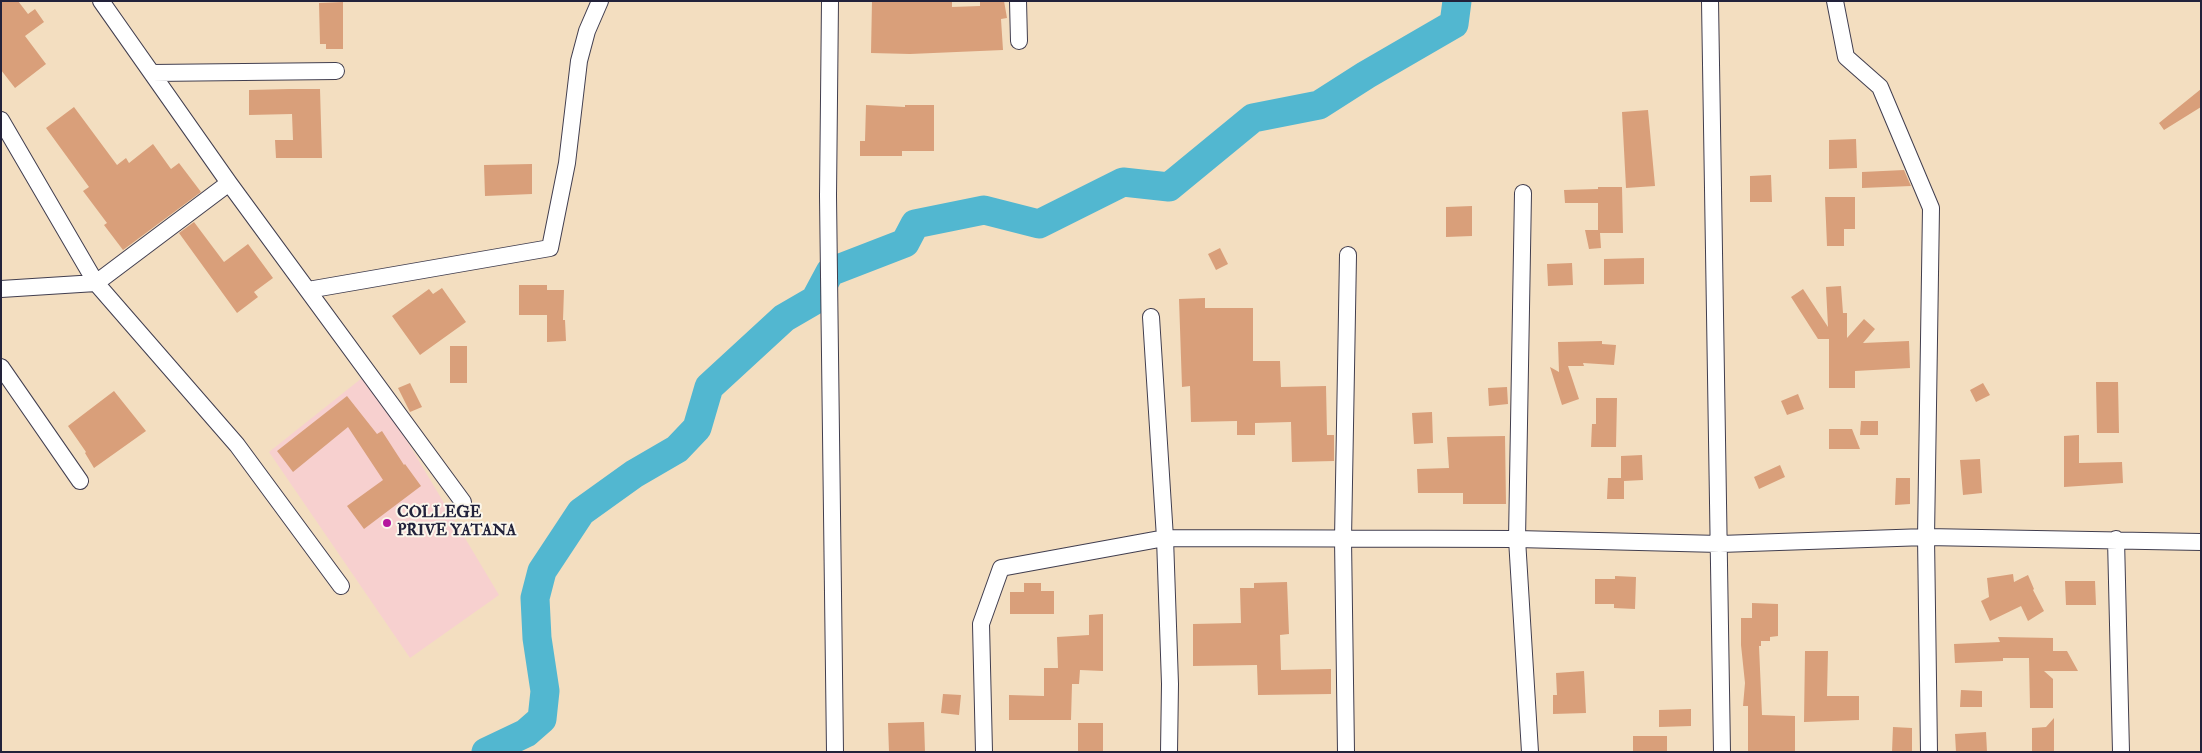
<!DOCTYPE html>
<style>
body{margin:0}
#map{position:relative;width:2202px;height:753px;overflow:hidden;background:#f3dec0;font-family:"IM FELL Double Pica",serif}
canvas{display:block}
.frame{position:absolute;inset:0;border:2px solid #22223b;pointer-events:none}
</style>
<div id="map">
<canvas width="2202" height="753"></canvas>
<div class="frame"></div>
</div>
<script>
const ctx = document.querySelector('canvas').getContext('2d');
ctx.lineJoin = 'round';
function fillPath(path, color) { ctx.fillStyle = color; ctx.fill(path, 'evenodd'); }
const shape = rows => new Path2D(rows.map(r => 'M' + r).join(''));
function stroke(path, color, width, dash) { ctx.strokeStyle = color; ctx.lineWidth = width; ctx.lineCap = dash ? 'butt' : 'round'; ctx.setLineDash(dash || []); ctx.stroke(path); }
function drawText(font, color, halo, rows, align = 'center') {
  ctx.font = font + ' "IM FELL Double Pica",serif'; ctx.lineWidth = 4; ctx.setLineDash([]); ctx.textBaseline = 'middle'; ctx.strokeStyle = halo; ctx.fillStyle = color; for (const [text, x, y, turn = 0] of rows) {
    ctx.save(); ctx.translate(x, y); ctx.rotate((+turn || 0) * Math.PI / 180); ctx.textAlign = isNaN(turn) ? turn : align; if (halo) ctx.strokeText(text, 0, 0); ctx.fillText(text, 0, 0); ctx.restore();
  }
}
fillPath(shape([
 [367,374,499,595,410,658,269,452]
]), '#f7d0cf');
stroke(shape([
 [486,752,526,733,542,719,545,691,537,638,535,598,542,571,581,512,634,474,677,449,697,428,709,387,784,318,815,300,830,272,905,243,915,224,984,210,1039,224,1123,182,1169,187,1253,118,1319,105,1366,75,1454,24,1457,1]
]), '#52b7d0', 29);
fillPath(shape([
 [1,1,18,1,28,14,35,9,44,22,25,36,46,64,15,88,1,70],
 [872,1,952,1,952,7,980,6,980,1,1004,1,1007,18,1001,19,1003,50,910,54,871,53],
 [343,2,343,49,326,49,326,44,320,44,319,3],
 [289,89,320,89,322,158,276,158,275,140,293,140,292,114,249,115,249,90],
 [2201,89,2201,107,2164,130,2159,123],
 [866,105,905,107,905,105,934,105,934,151,902,151,902,156,860,156,860,141,865,141],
 [74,107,117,165,126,158,129,163,153,144,171,169,179,163,201,192,123,250,104,225,107,223,83,191,89,187,46,128],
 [1648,110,1655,186,1626,188,1622,112],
 [1856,139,1857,168,1829,169,1829,140],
 [532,164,532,194,485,196,484,165],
 [1904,170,1911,186,1862,188,1862,172],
 [1771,175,1772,202,1750,202,1750,176],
 [1598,187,1622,187,1623,233,1600,233,1601,248,1589,249,1585,230,1598,230,1598,203,1565,203,1564,190,1598,189],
 [1825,197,1855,197,1855,229,1844,229,1844,246,1827,246],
 [1472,206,1472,236,1446,237,1446,207],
 [194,222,224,262,248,244,273,278,254,292,258,297,237,313,179,233],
 [1220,248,1228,264,1216,270,1208,254],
 [1644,258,1644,284,1604,285,1604,259],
 [1572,263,1573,285,1548,286,1547,264],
 [519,285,547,285,547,290,564,290,563,320,565,320,566,341,547,342,547,315,519,315],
 [1841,286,1843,313,1847,313,1847,338,1864,319,1875,329,1863,343,1909,341,1910,368,1855,371,1855,388,1829,388,1829,339,1818,339,1791,297,1803,289,1828,327,1826,287],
 [442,288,466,322,420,355,392,316,429,289,433,294],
 [1205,298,1205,308,1253,308,1253,361,1280,361,1281,387,1326,386,1327,435,1334,435,1334,461,1292,462,1291,422,1255,423,1255,435,1237,435,1237,421,1191,422,1190,386,1182,387,1179,299],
 [1602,341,1602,344,1616,345,1614,365,1583,363,1584,366,1568,366,1579,399,1562,405,1550,367,1559,372,1558,342],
 [450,346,467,346,467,383,450,383],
 [2096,382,2118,382,2119,433,2097,433],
 [410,383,422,407,410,412,398,388],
 [1983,383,1990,395,1976,402,1970,390],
 [1507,387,1508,404,1489,406,1488,388],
 [114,391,146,431,94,468,85,453,86,452,68,426],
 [1798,394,1804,409,1787,415,1781,401],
 [347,396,377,434,382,431,404,465,405,464,421,486,364,529,347,506,383,480,348,427,293,472,277,451],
 [1596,398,1617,398,1616,447,1591,447,1592,424,1596,424],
 [1432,412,1433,443,1414,444,1412,413],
 [1861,421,1878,421,1878,435,1860,435],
 [1829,429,1852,429,1860,449,1829,449],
 [2079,435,2079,463,2122,462,2123,483,2064,487,2064,436],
 [1505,436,1506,504,1463,504,1463,493,1418,493,1417,469,1449,468,1447,437],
 [1642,455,1643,480,1624,481,1624,499,1607,499,1608,478,1621,478,1621,456],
 [1980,459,1982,493,1963,495,1960,460],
 [1780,465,1785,477,1759,489,1754,477],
 [1896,478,1910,478,1910,504,1895,505],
 [2013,574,2014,582,2028,575,2034,589,2033,590,2044,611,2028,621,2021,606,1990,621,1981,601,1989,597,1987,578],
 [1615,576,1636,577,1635,609,1614,608,1614,604,1595,604,1595,579,1615,579],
 [2065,581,2095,581,2096,605,2066,605],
 [1287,582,1289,634,1280,635,1281,670,1331,669,1331,694,1258,695,1257,665,1193,666,1193,624,1241,623,1240,588,1254,588,1254,583],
 [1024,583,1041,583,1041,591,1054,591,1054,614,1010,614,1010,592,1024,592],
 [1752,603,1778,604,1778,636,1770,637,1770,641,1761,641,1761,646,1759,646,1762,715,1795,716,1795,752,1748,752,1748,706,1743,706,1745,683,1741,645,1741,618,1752,618],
 [1103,614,1103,671,1080,670,1079,684,1072,684,1071,720,1009,720,1009,695,1044,696,1044,668,1058,668,1057,637,1089,635,1089,615],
 [1998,637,2053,638,2053,651,2067,651,2078,671,2044,671,2053,679,2053,708,2030,708,2029,658,2003,658,2003,661,1955,663,1954,644,2000,642],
 [1805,651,1828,651,1827,696,1859,696,1859,720,1804,722],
 [1584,671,1586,713,1553,714,1553,695,1557,695,1556,673],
 [1961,690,1982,691,1982,707,1960,707],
 [943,694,961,695,959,715,941,713],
 [1691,709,1691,726,1659,727,1659,710],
 [2054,718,2054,752,2032,751,2032,728,2046,727],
 [924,722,925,752,889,752,888,723],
 [1078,723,1103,723,1103,752,1078,752],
 [1893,727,1912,728,1912,752,1892,752],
 [1986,732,1987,752,1956,752,1955,734],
 [1633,736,1667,736,1667,752,1633,752]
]), '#d99f7a');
const minor = shape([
 [101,1,229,183,463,502],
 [830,1,828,196,835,752],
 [1018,1,1019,41],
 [1710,1,1722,752],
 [1835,1,1846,57,1880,87,1931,208,1926,537,1929,752],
 [152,73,336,71],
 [1,120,96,283,237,445,341,586],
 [1523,193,1517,539,1530,752],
 [1,289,96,283,229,183],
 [308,290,550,248,567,163,579,61,587,31,600,1],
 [1151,317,1165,538,1170,684,1169,752],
 [1,367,80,481],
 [2116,539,2121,752],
 [984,752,981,624,1001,568,1165,538,1517,539,1720,544,1926,537,2201,542],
 [1346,752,1343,539,1348,255]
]);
stroke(minor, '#413e4f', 18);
stroke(minor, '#fff', 16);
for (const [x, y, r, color] of [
 [387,523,5,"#b5179e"]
]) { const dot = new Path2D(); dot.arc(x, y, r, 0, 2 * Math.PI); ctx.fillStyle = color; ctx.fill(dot); stroke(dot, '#fbf7ec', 2); }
drawText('bold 16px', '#22223b', '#fbf7ec', [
 ["COLLEGE",397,514],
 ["PRIVE YATANA",397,532]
], 'left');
</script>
